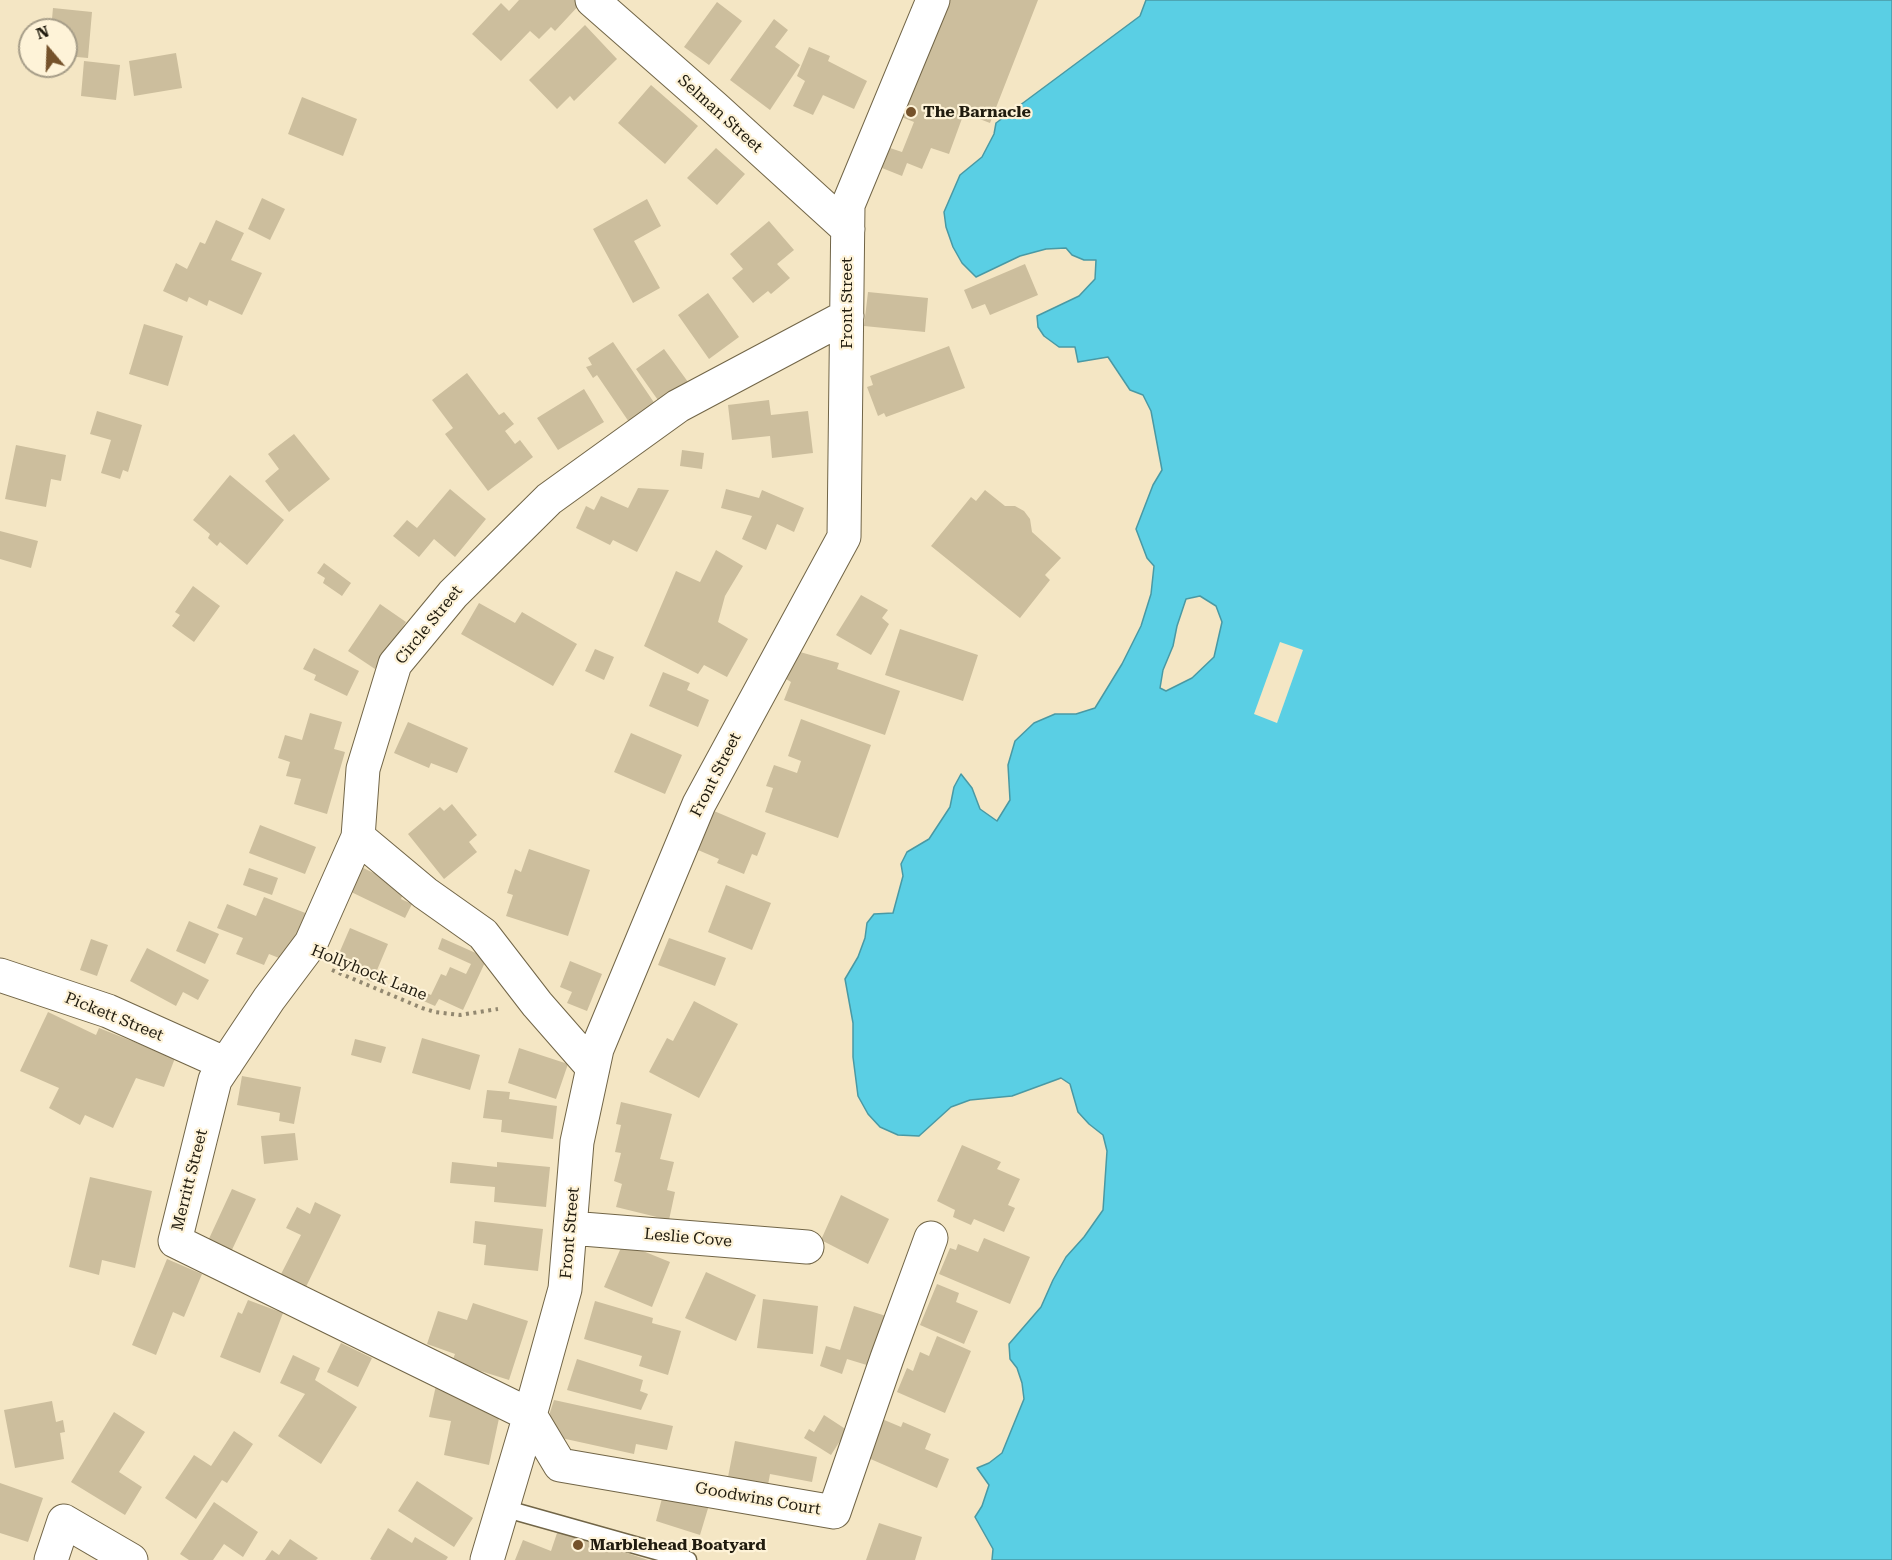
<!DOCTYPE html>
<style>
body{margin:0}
#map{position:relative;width:1892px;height:1560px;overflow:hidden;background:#f4e6c4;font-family:"Roboto Serif",serif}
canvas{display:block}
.north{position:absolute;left:18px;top:18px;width:60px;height:60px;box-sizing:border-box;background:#fef3d8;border:2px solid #a69d88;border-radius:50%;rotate:341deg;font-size:16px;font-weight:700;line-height:24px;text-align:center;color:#211c0f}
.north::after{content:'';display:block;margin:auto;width:21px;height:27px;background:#75522b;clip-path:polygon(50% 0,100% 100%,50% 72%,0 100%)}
</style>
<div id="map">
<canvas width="1892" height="1560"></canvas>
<div class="north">N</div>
</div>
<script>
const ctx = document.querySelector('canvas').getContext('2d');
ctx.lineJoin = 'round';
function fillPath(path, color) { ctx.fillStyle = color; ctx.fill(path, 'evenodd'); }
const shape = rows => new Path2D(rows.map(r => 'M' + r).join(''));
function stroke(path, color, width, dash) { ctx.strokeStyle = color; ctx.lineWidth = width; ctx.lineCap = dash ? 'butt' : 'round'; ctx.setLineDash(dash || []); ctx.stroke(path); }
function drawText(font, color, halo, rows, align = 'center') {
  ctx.font = font + ' "Roboto Serif",serif'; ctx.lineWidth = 4.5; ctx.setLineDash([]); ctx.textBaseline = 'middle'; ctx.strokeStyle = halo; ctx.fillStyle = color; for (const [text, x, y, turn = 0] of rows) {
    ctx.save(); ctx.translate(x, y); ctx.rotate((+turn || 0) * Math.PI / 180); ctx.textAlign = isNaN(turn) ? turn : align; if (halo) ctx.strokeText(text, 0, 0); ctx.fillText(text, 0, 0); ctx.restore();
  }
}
const water = shape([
 [1146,0,1892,0,1892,1560,992,1560,993,1549,975,1517,982,1506,989,1485,977,1468,989,1463,1002,1453,1024,1399,1022,1383,1017,1368,1010,1359,1009,1344,1041,1307,1053,1280,1066,1257,1084,1237,1103,1210,1107,1151,1103,1135,1089,1124,1078,1112,1070,1084,1061,1078,1012,1096,970,1100,951,1107,919,1136,898,1135,880,1127,868,1114,858,1096,853,1057,853,1023,845,979,858,957,865,938,867,923,874,914,893,913,903,876,901,864,907,852,929,839,950,807,954,787,961,774,972,788,980,809,997,821,1010,800,1008,765,1015,741,1034,723,1055,714,1076,714,1095,708,1122,664,1141,626,1151,594,1154,566,1147,558,1136,529,1153,485,1162,470,1151,411,1143,395,1130,390,1108,357,1078,362,1075,347,1059,347,1044,336,1038,327,1037,316,1079,296,1095,279,1096,260,1084,260,1072,255,1066,248,1046,249,1020,256,976,277,962,263,953,247,946,227,944,212,960,175,982,157,994,134,996,123,1140,16,1146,0],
 [1200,596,1216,606,1222,622,1214,657,1192,678,1166,691,1160,688,1163,670,1173,646,1177,626,1186,599,1200,596]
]);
fillPath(water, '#5acfe4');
stroke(water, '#4999a4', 1.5);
fillPath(shape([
 [1280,642,1303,650,1277,723,1254,714]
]), '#f4e6c4');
fillPath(shape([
 [519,0,580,0,582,2,555,31,551,27,539,39,530,31,501,61,472,34,501,3,509,11],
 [943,0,1038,0,990,123,964,113,949,154,931,148,922,169,907,163,902,176,882,168,890,148,902,152,914,122,899,116],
 [717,2,742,21,709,65,684,47],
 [53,8,92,12,88,58,66,56,66,30,51,30],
 [774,19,788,30,775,47,800,65,770,110,730,80],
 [585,25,617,59,574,101,570,96,557,109,529,80],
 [809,47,830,56,828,61,867,81,854,109,823,95,813,115,793,106,805,81,797,76],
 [176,53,182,88,134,96,129,61],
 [84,61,120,65,116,100,81,96],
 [651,85,698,126,665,164,618,123],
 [302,97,357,119,343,156,288,134],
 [716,148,745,174,717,205,687,178],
 [262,198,285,209,270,240,248,229],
 [647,199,661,226,634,241,660,288,633,303,593,229],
 [216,220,244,233,231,260,262,273,242,315,209,300,207,306,189,297,187,302,163,291,176,263,187,269,200,242,205,244],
 [769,221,794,250,777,264,790,278,771,294,768,291,753,303,732,278,743,269,730,254],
 [1025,264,1038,295,990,315,985,304,972,309,964,290],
 [868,292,928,298,925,332,864,326],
 [708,293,739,337,709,359,678,315],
 [144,324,183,336,168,386,129,374],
 [613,342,655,404,629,422,597,375,593,378,586,367,592,365,588,358],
 [949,346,965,388,886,417,884,413,878,416,867,387,873,385,870,376],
 [664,349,688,382,660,403,636,369],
 [467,373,499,415,504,412,514,424,505,431,515,444,520,440,533,457,488,491,445,434,453,428,432,400],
 [584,389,604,422,558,450,537,418],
 [769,400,771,415,808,411,813,453,772,458,770,436,732,440,728,405],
 [97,411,142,425,128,472,123,470,120,479,101,473,111,440,90,434],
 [294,434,330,479,289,512,265,481,279,469,268,454],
 [16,445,66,455,61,481,51,479,46,507,5,499],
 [682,450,704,453,702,469,680,466],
 [230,475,284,520,247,565,220,542,217,546,208,538,210,534,193,520],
 [638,488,669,490,637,552,613,540,610,545,576,528,586,506,594,510,601,496,628,508],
 [450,489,486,519,455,557,434,539,419,557,393,536,407,520,417,528],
 [726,489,759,498,762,490,804,508,794,532,777,524,766,550,742,539,752,516,721,508],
 [985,490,1005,506,1015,506,1024,511,1030,519,1032,532,1061,558,1045,575,1050,580,1020,618,931,546,971,497,976,501],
 [0,531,38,541,31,568,0,559],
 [716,550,743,566,725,596,718,622,748,639,727,677,704,665,698,674,644,646,676,571,700,582],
 [324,563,351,583,342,596,323,583,325,578,317,573],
 [193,586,220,606,194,642,172,626,180,615,175,612],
 [861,595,888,610,882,618,889,624,871,655,836,635],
 [479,603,515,623,522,612,577,644,553,686,461,634],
 [380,604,406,622,375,669,348,651],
 [900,629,978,655,963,701,885,675],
 [314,648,359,671,347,696,314,680,316,675,303,669],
 [595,649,614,657,604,680,585,671],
 [800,652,839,663,837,669,900,691,885,735,784,700,791,682,786,679],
 [663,672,690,683,687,690,709,700,698,727,649,706],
 [310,713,342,722,334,749,345,752,327,814,294,804,301,779,286,776,290,762,278,758,285,735,302,740],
 [801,719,871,745,838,838,765,812,773,788,766,786,774,765,797,773,801,761,788,756],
 [408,722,468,748,457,773,431,763,429,768,394,753],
 [631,733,682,755,665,794,614,772],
 [452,804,477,835,469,842,477,852,444,879,408,834,440,807,444,811],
 [714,811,766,833,757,856,752,854,744,874,717,863,719,859,698,850],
 [260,825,316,847,305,874,249,853],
 [529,849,590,870,568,936,506,916,513,895,507,893,515,869,521,872],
 [357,865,405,888,401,899,412,904,405,918,345,889],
 [249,868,278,878,272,895,243,885],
 [726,885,771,903,752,950,708,932],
 [264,897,308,914,289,962,269,954,264,965,236,954,243,938,217,928,227,904,256,916],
 [189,921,219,934,205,964,176,951],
 [350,928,388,944,372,982,334,965],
 [442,938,487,958,463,1010,439,999,435,1006,419,999,422,991,431,995,441,974,446,976,450,967,466,974,471,964,438,949],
 [669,938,726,958,715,986,658,965],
 [91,939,108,945,97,976,80,970],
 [147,948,209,980,198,1000,183,992,176,1006,130,981],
 [570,961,602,974,587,1011,567,1003,572,992,560,987],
 [694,1001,738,1024,699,1098,649,1072,667,1038,673,1041],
 [48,1012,96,1035,99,1028,175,1058,164,1087,136,1078,113,1128,85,1115,80,1125,49,1108,59,1088,20,1071],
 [422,1038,480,1055,470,1090,412,1073],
 [355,1039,386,1047,381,1063,351,1055],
 [519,1048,568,1064,556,1099,508,1083],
 [242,1076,301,1087,294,1124,279,1121,280,1113,237,1105],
 [487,1090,510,1092,509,1099,557,1106,553,1139,501,1132,502,1120,483,1118],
 [621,1102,672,1114,660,1159,674,1162,667,1190,675,1192,669,1220,616,1207,622,1184,614,1181,621,1153,615,1152,621,1125,616,1124],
 [295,1133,298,1160,264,1164,261,1136],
 [962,1145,1001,1162,997,1169,1020,1179,1008,1205,1015,1208,1004,1232,974,1219,971,1225,953,1217,955,1210,937,1201],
 [452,1162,497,1167,497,1162,550,1167,546,1207,494,1202,495,1187,450,1183],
 [90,1177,152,1191,135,1268,102,1260,99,1275,69,1267],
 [232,1189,256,1199,230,1254,207,1243],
 [841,1195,889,1219,868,1264,821,1240],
 [315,1202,341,1215,303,1293,278,1280,301,1235,286,1228,297,1207,310,1214],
 [475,1221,543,1229,538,1271,484,1265,486,1245,473,1243],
 [984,1238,1030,1257,1010,1304,939,1274,950,1248,956,1250,958,1244,978,1252],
 [623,1243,670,1262,652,1307,604,1287],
 [167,1259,202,1274,184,1317,173,1312,156,1355,132,1345],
 [706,1272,756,1295,736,1341,685,1318],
 [937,1284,959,1293,956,1302,978,1311,964,1344,920,1325],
 [763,1299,818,1306,813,1354,757,1348],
 [248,1300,283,1313,260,1373,220,1357,238,1312,242,1314],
 [595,1301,653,1318,652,1323,681,1331,668,1375,639,1366,642,1356,584,1339],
 [473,1303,528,1321,509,1380,452,1362,455,1354,427,1344,438,1311,467,1320],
 [854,1306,886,1316,870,1366,847,1359,842,1374,820,1366,826,1346,840,1350],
 [937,1336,971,1351,945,1413,897,1392,907,1368,913,1371,920,1352,929,1356],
 [341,1343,372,1358,358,1387,327,1372],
 [293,1355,320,1368,315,1380,357,1407,321,1464,278,1436,305,1394,280,1383],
 [577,1359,643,1380,640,1391,648,1394,641,1410,567,1390],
 [437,1381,501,1409,489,1465,444,1455,451,1421,429,1417],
 [554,1400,673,1426,667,1450,636,1444,634,1454,543,1434],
 [52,1401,56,1422,63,1420,65,1432,60,1433,64,1459,15,1468,4,1410],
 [114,1412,145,1432,119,1472,142,1487,125,1515,71,1482],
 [824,1415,847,1430,831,1455,804,1438,809,1429,814,1432],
 [882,1419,901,1427,903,1422,931,1434,925,1449,949,1459,937,1488,866,1457],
 [234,1431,253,1444,227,1483,222,1480,196,1519,165,1498,194,1455,211,1466],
 [735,1441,817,1457,812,1482,770,1474,768,1485,728,1477],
 [417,1481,473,1518,454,1547,398,1511],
 [0,1483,43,1498,28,1542,0,1533],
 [664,1491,709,1505,700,1535,656,1521],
 [214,1502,258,1532,243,1557,224,1544,213,1560,189,1560,180,1554],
 [879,1523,922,1537,915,1560,866,1560],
 [388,1528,412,1543,415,1537,448,1557,446,1560,372,1560,370,1559],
 [558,1530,648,1560,515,1560,523,1540,551,1551],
 [290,1539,318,1558,316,1560,265,1560,272,1550,279,1555]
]), '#ccbe9d');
const lane = shape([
 [503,1508,688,1560]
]);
const street = shape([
 [592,0,715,108,848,229],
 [358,837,311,943,269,999,215,1080,175,1241,530,1415,560,1465,834,1512,887,1358,931,1238],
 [0,975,108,1011,226,1064],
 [593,1068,537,1004,483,934,425,893,358,837,363,769,395,664,453,594,549,499,678,406,847,316],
 [570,1228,807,1247],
 [51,1560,64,1521,131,1560],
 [487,1560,530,1415,565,1289,577,1142,597,1049,699,804,844,537,848,205,933,0]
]);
stroke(lane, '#716547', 19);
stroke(street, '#716547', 35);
stroke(shape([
 [332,970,422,1008,435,1012,460,1015,498,1009]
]), '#928870', 4, [3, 4.5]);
stroke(lane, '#fff', 16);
stroke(street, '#fff', 33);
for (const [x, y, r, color] of [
 [911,112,6,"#75522b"],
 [578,1545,6,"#75522b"]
]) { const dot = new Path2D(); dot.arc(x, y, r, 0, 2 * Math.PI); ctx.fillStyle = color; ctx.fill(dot); stroke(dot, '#fef3d8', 2); }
drawText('bold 16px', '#211c0f', '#fef3d8', [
 ["The Barnacle",923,112],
 ["Marblehead Boatyard",590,1545]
], 'left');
drawText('16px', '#211c0f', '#fef3d8', [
 ["Selman Street",720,114,42],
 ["Front Street",847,303,-90],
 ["Circle Street",429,625,-51],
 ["Front Street",716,775,-63],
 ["Hollyhock Lane",369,973,22],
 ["Pickett Street",114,1017,22],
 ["Merritt Street",190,1180,-76],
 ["Front Street",570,1233,-85],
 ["Leslie Cove",688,1238,5],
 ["Goodwins Court",758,1499,10]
]);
</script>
